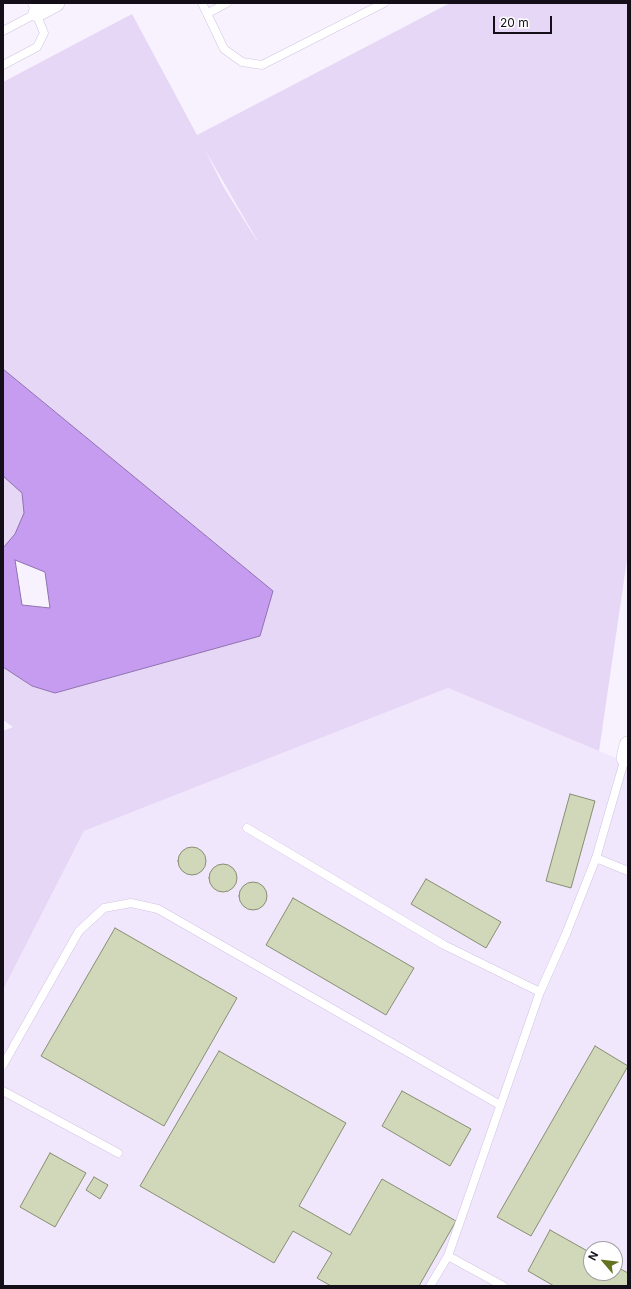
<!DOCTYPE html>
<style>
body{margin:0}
#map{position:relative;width:631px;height:1289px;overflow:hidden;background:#f7f2fe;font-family:Inter,sans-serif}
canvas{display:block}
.frame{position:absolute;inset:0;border:4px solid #130e18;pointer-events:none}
.north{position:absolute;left:583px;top:1241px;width:40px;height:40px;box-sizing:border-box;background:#fff;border:1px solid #a19fa3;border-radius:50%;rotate:298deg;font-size:11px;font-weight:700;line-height:16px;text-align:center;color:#130e18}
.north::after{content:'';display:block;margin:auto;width:14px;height:18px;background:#64731f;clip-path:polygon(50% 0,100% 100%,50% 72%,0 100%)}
.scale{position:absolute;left:493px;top:16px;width:59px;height:18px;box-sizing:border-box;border:2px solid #130e18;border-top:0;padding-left:5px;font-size:12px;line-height:14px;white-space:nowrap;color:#130e18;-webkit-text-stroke:3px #fff;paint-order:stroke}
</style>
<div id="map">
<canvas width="631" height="1289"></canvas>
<div class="frame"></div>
<div class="north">N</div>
<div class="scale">20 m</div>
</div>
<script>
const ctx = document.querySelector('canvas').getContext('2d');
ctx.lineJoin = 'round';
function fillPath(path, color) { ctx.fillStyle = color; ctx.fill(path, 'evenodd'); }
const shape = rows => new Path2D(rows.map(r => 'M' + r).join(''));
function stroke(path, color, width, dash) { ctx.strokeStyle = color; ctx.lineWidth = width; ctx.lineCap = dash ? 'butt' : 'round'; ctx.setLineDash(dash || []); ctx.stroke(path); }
fillPath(shape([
 [448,688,628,763,628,1286,3,1286,3,990,84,831],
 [591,1249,615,1249,615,1273,591,1273]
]), '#f1e7fd');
fillPath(shape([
 [450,3,628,3,628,553,599,751,448,688,84,831,3,990,3,731,13,727,3,720,3,667,31,686,55,693,260,636,273,591,3,369,3,82,132,14,197,135],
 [205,150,257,240,257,241,223,186],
 [3,476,23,493,24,513,15,534,3,548]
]), '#e6d7f6');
const water = shape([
 [3,369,273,591,260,636,55,693,32,686,3,667,3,548,15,534,24,513,22,493,3,476,3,369],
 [15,560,45,572,50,608,22,605,15,560]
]);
fillPath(water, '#c69cf0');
stroke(water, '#9071af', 1);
const building = shape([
 [570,794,595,801,571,888,546,881,570,794],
 '178 861a14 14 0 1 1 28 0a14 14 0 1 1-28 0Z',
 '209 878a14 14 0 1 1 28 0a14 14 0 1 1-28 0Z',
 [426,879,501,922,486,948,411,904,426,879],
 '239 896a14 14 0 1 1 28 0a14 14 0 1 1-28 0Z',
 [293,898,414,968,386,1015,266,945,293,898],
 [115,928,237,998,164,1126,41,1056,115,928],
 [595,1046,628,1066,531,1236,497,1217,595,1046],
 [219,1051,346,1123,299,1206,350,1235,382,1179,456,1221,419,1286,331,1286,317,1278,332,1253,293,1231,274,1263,140,1186,219,1051],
 [402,1091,471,1129,450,1166,382,1126,402,1091],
 [50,1153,86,1173,55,1227,20,1207,50,1153],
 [94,1177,108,1185,100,1199,86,1190,94,1177],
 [550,1230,591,1253,591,1273,615,1273,615,1266,628,1273,628,1286,554,1286,528,1271,550,1230]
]);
fillPath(building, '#d0d8b9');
stroke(building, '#888f72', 1);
const service = shape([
 [202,3,224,49,242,62,262,65,384,3],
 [208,13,227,3],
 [3,31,37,13],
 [3,65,37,47,44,33,32,3],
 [247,828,444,945,540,992],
 [596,858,628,871],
 [3,1065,79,931,104,908,131,903,158,909,500,1105],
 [3,1091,118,1153],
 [448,1256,503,1286],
 [430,1286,448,1256,540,992,566,934,596,858,625,758]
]);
const minor = shape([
 [37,13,56,3],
 [625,758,628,745]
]);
stroke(service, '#d2c4e1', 9);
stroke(minor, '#d2c4e1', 18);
stroke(service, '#fff', 8);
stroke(minor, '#fff', 17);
</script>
